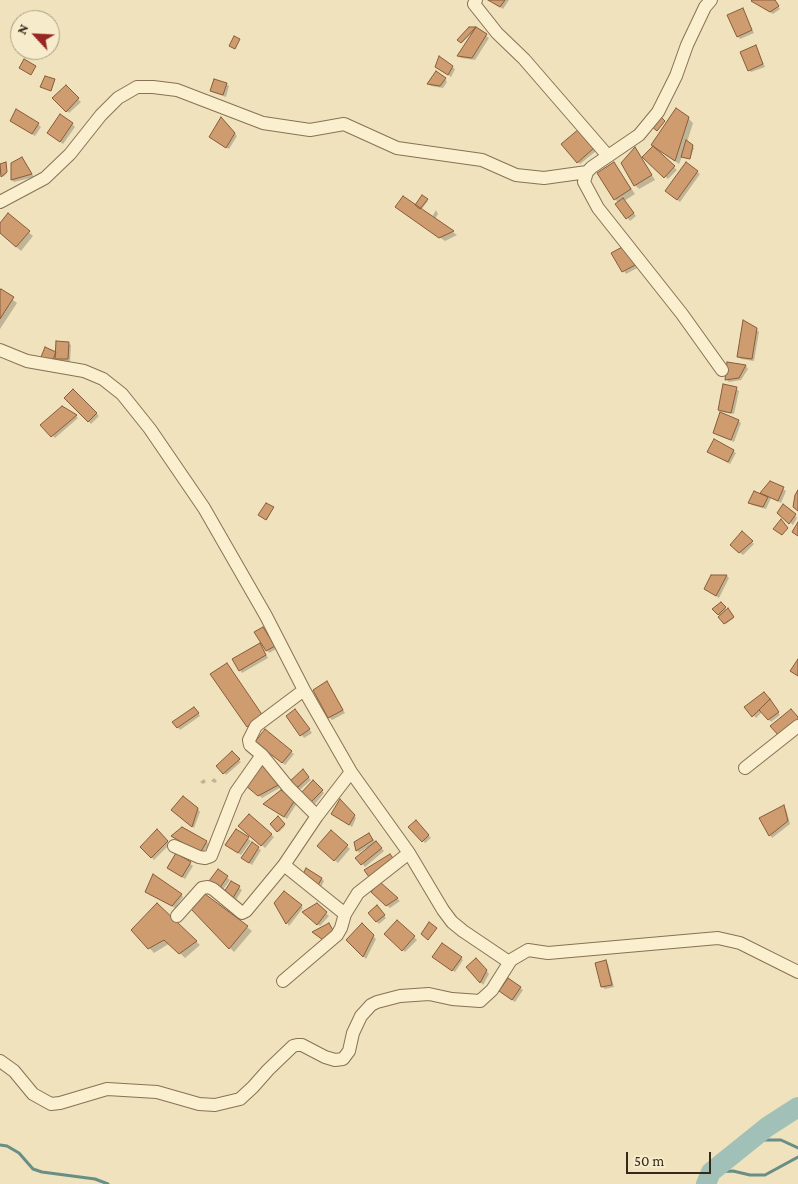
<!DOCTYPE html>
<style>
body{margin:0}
#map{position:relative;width:798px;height:1184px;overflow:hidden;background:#efe2bc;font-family:"Crimson Pro",serif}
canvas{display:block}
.north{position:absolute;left:10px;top:10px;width:50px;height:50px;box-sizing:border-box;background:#f6eccc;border:1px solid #a99e85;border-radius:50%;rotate:295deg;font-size:14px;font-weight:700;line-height:20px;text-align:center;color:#36291b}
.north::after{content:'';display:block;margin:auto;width:18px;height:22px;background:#982723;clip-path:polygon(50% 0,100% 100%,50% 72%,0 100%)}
.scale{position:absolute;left:626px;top:1152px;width:85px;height:22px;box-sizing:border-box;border:2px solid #36291b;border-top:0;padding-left:6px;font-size:15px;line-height:18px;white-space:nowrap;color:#36291b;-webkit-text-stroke:4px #f6eccc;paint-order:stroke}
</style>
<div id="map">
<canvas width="798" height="1184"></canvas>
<div class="north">N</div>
<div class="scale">50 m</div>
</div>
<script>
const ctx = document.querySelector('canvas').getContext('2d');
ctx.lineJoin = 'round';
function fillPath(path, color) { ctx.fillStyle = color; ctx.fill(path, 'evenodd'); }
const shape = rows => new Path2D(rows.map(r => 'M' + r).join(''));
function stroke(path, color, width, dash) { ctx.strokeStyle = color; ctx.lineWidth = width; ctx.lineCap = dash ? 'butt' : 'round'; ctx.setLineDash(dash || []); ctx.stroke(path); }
fillPath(shape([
 [490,0,509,0,503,9],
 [752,0,774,0,780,9,773,14],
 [742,10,754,33,740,39,738,36],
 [469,28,475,28,489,38,475,60,461,58,458,56,472,35,471,34,462,43,459,40],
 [755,46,765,67,751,72,749,70],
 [439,58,455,69,451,77,437,67],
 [445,79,447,82,443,88,431,86,428,83],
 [226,84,229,86,226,97,215,93,212,91],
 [66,87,81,102,69,113,54,98],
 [688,118,693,123,687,142,694,148,690,159,682,157,679,164,655,148,654,149,677,170,668,179,644,157,654,146],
 [222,119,237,136,229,149,213,139],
 [14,123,38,124,41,127,35,136],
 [72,124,75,127,63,144,51,135],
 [579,131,596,151,580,164,578,162],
 [635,148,655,180,639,189,635,185],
 [22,158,34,177,14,182,12,180,12,163],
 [6,163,7,173,3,177,0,174,0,166],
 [614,163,635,194,624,201,636,216,630,221,617,204,618,203,598,173],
 [697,172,700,174,680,202,669,194],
 [422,197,428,201,421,210,432,217,436,210,438,214,435,219,457,235,445,241,397,207,416,206],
 [8,215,33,236,21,251,0,233,0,225],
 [613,254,639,267,626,274],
 [0,290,17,303,0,329],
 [756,329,759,332,754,361,741,359,738,356],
 [68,343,71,345,70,361,59,361,55,357,53,362,43,358,55,353],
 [728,364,746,366,748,369,741,380,729,382,726,379],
 [736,389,739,391,734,414,722,412,719,409],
 [73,391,99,416,91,424,66,398],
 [76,416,78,418,55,438,42,425],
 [738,421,741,423,734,442,717,435,714,433],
 [733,451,736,453,730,464,709,452],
 [771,482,786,491,781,503,771,498,766,509,752,505,749,503,767,498,762,493],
 [273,508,267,520,260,515],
 [779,513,795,515,797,518,793,525],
 [742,533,754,544,743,555,734,548],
 [712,576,727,576,729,578,719,598,705,589],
 [721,603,734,618,726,624,714,609],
 [263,628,276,649,269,653,256,632],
 [262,647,268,658,242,673,240,670],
 [329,686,345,713,332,720,329,717],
 [766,696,780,715,771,722,762,712,756,718,746,707],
 [197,711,200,716,180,730,178,727],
 [298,713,312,733,304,738,287,716],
 [259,745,291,752,294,754,285,765],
 [232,753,241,762,226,775,218,766],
 [262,768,283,786,262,798,247,785],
 [303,771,311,780,301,789,291,786],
 [214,778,217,781,215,783,211,781],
 [204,779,206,782,203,784,200,782],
 [313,782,324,793,315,804,303,793],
 [281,792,297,803,287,819,268,806],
 [341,801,356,818,352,827,333,814],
 [783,807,786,809,790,824,772,838,770,835],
 [198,809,200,812,194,828,175,813],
 [249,816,274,837,265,848,240,826],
 [278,818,285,826,279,832,272,824],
 [416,821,431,838,425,843,410,827],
 [236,830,251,841,241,855,229,847],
 [157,831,170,844,154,860,142,847],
 [331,832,350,849,338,863,319,846],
 [173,836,206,842,209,844,203,854],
 [371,837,384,851,365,867,357,858,367,850,366,848,359,853,357,850],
 [252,844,261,850,252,865,246,861],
 [177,854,193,866,185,879,171,870],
 [219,871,230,880,222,891,210,887],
 [322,879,324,881,320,889,305,880],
 [231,882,242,890,236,900,228,895],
 [380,884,400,901,390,908,373,892],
 [149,894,181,894,183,897,175,908],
 [205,895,252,931,234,952,193,909],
 [275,903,301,906,303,908,289,926],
 [157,905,200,945,185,958,170,943,154,953,133,930],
 [317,905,329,916,320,926,304,913],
 [379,909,386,918,379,924,369,913],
 [397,921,417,940,405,952,386,934],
 [362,925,376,939,366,959,348,940],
 [461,958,463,960,455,972,437,959],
 [476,959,489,974,483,985,468,967],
 [606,961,608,964,614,987,605,989,602,987],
 [520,988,523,990,515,1002,503,994]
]), '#0003');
stroke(shape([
 [751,1140,781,1140,798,1148],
 [0,1145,7,1146,19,1153,33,1169,42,1172,95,1179,108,1184],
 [711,1172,733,1171,750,1175,765,1175,798,1157]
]), '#688e86', 3);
stroke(shape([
 [706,1184,711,1172,767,1127,798,1107]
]), '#a0c0b8', 20);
const building = shape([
 [488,0,505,0,500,7,488,0],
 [752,0,775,0,779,6,770,12,751,1,752,0],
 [743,8,752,30,737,37,727,15,743,8],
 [469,27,476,27,461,43,457,40,469,27],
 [476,27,487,34,472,58,457,56,476,27],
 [234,36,240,39,235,49,229,46,234,36],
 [756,45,763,64,748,71,740,52,756,45],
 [439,56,453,66,448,75,435,67,439,56],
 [24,59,36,66,31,75,19,68,24,59],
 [436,71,446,78,440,86,427,84,436,71],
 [45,76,55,79,51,91,40,87,45,76],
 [214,79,227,83,223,95,210,91,214,79],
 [66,85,79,98,66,112,52,98,66,85],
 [676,108,689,117,675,161,651,145,676,108],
 [16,109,39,123,32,134,10,121,16,109],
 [60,114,73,123,60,142,47,133,60,114],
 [660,116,665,121,657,131,651,126,660,116],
 [221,117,235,133,226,148,209,137,221,117],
 [579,129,594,148,577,163,561,144,579,129],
 [686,140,693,145,690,159,681,157,686,140],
 [653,146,675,166,664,178,642,157,653,146],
 [635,147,652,175,634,186,621,163,635,147],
 [22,157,32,174,11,180,11,163,22,157],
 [6,162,7,172,1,177,0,164,6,162],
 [614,162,631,189,614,200,597,173,614,162],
 [686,162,698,171,677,200,665,191,686,162],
 [422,195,428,199,420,209,415,205,422,195],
 [403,196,454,231,439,238,395,207,403,196],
 [623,198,634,213,626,219,615,204,623,198],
 [8,213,30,231,16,247,0,233,0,223,8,213],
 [626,245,637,264,622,272,611,253,626,245],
 [1,289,14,297,0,319,0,290,1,289],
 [743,320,757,328,752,359,737,357,743,320],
 [56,341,69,342,68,359,55,359,56,341],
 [45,347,56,352,52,362,41,357,45,347],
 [727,362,746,365,739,378,725,380,727,362],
 [723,384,737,387,731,413,718,410,723,384],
 [73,389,97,413,88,422,64,398,73,389],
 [62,406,77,415,51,437,40,425,62,406],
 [720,412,739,420,731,440,713,433,720,412],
 [714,439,734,450,728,462,707,452,714,439],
 [770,481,784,487,778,501,760,493,770,481],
 [798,490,798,511,793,507,795,495,798,490],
 [754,491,768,497,763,507,748,503,754,491],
 [266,503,274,507,266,520,258,515,266,503],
 [783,504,796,514,789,524,777,513,783,504],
 [781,519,788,528,782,535,773,529,781,519],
 [798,522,798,536,792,532,798,522],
 [742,531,753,541,739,553,730,545,742,531],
 [711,575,727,575,716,596,704,589,711,575],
 [721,602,726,607,718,615,712,609,721,602],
 [728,608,734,617,724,624,718,617,728,608],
 [263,627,275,646,266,651,254,632,263,627],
 [260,643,266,655,239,671,232,659,260,643],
 [798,659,798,676,790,671,798,659],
 [227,663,263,716,247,727,210,674,227,663],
 [327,681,343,710,328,718,313,690,327,681],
 [764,692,770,699,752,717,744,707,764,692],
 [770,699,779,712,768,720,759,710,770,699],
 [194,707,199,713,177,728,172,722,194,707],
 [295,709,310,729,300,736,286,716,295,709],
 [791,709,798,717,798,721,780,737,770,726,791,709],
 [265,729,292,751,282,763,255,742,265,729],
 [232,751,240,759,223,774,216,766,232,751],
 [262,766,282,783,258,796,245,785,262,766],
 [303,769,309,777,298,787,287,784,303,769],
 [313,780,323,790,311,802,301,793,313,780],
 [281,790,295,800,284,817,263,804,281,790],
 [183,796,198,808,192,827,171,810,183,796],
 [340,799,355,815,349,825,331,814,340,799],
 [784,805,788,821,769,836,759,818,784,805],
 [249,814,272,834,261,846,238,826,249,814],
 [278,816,285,824,277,832,270,824,278,816],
 [416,820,429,835,422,842,408,827,416,820],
 [182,827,207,841,200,853,171,836,182,827],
 [157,829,168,841,151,858,140,847,157,829],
 [236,829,249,837,238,853,225,845,236,829],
 [331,830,348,845,334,861,317,846,331,830],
 [369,833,373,840,356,851,354,842,369,833],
 [376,841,382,848,361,865,355,858,376,841],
 [252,842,259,847,249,863,241,858,252,842],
 [176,853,191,862,182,877,167,868,176,853],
 [390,854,395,861,369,877,364,870,390,854],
 [306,868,322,878,317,887,301,878,306,868],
 [218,869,228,876,219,889,206,885,218,869],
 [153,874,182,894,172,906,145,892,153,874],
 [231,881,240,886,233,898,224,892,231,881],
 [380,882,398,898,386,906,371,892,380,882],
 [284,891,302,905,286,924,274,903,284,891],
 [205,894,248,926,229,949,191,909,205,894],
 [157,903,197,941,179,954,164,940,148,949,131,930,157,903],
 [317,903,327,912,317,925,302,912,317,903],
 [377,905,385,915,376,922,368,913,377,905],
 [397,920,415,936,402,951,384,934,397,920],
 [429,922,437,928,428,940,421,934,429,922],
 [329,923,335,934,323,940,312,932,329,923],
 [362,923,374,935,363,957,346,940,362,923],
 [442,943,462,957,452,971,432,957,442,943],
 [476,958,487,970,480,983,466,967,476,958],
 [606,960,612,985,601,987,595,963,606,960],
 [508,978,521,987,512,1000,499,991,508,978]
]);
fillPath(building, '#cf9c70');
stroke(building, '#875c3a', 1);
const minor = shape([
 [476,0,474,4,497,33,524,59,608,156],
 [711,0,705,7,687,45,676,76,658,112,639,135,592,167,587,172,584,182,598,208,682,314,722,370],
 [0,202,45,178,70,154,101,115,118,98,137,87,153,87,177,90,263,123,310,130,344,124,397,148,482,160,516,175,544,178,587,172],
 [0,350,27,361,84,371,103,379,122,394,150,429,204,508,266,616,304,690,351,772,409,853,443,910,452,922,463,931,509,962],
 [304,690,256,726,249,740,250,745,262,755,288,787,317,816],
 [745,768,798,726],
 [174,846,199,857,205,858,211,856,236,792,262,755],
 [284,865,345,914],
 [177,916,202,888,208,887,213,889,242,913,246,911,284,865,317,816,351,772],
 [283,981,337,935,341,928,345,914,358,893,409,853],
 [0,1061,14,1071,33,1094,51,1104,60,1103,107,1089,157,1092,199,1104,215,1105,240,1099,253,1087,268,1070,293,1046,297,1045,302,1045,325,1057,335,1060,343,1059,349,1051,353,1033,361,1016,371,1005,377,1002,400,996,429,994,452,999,480,1001,492,990,511,960,528,950,548,953,718,938,740,943,798,972]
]);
stroke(minor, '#877255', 14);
stroke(minor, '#faefcf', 12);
</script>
